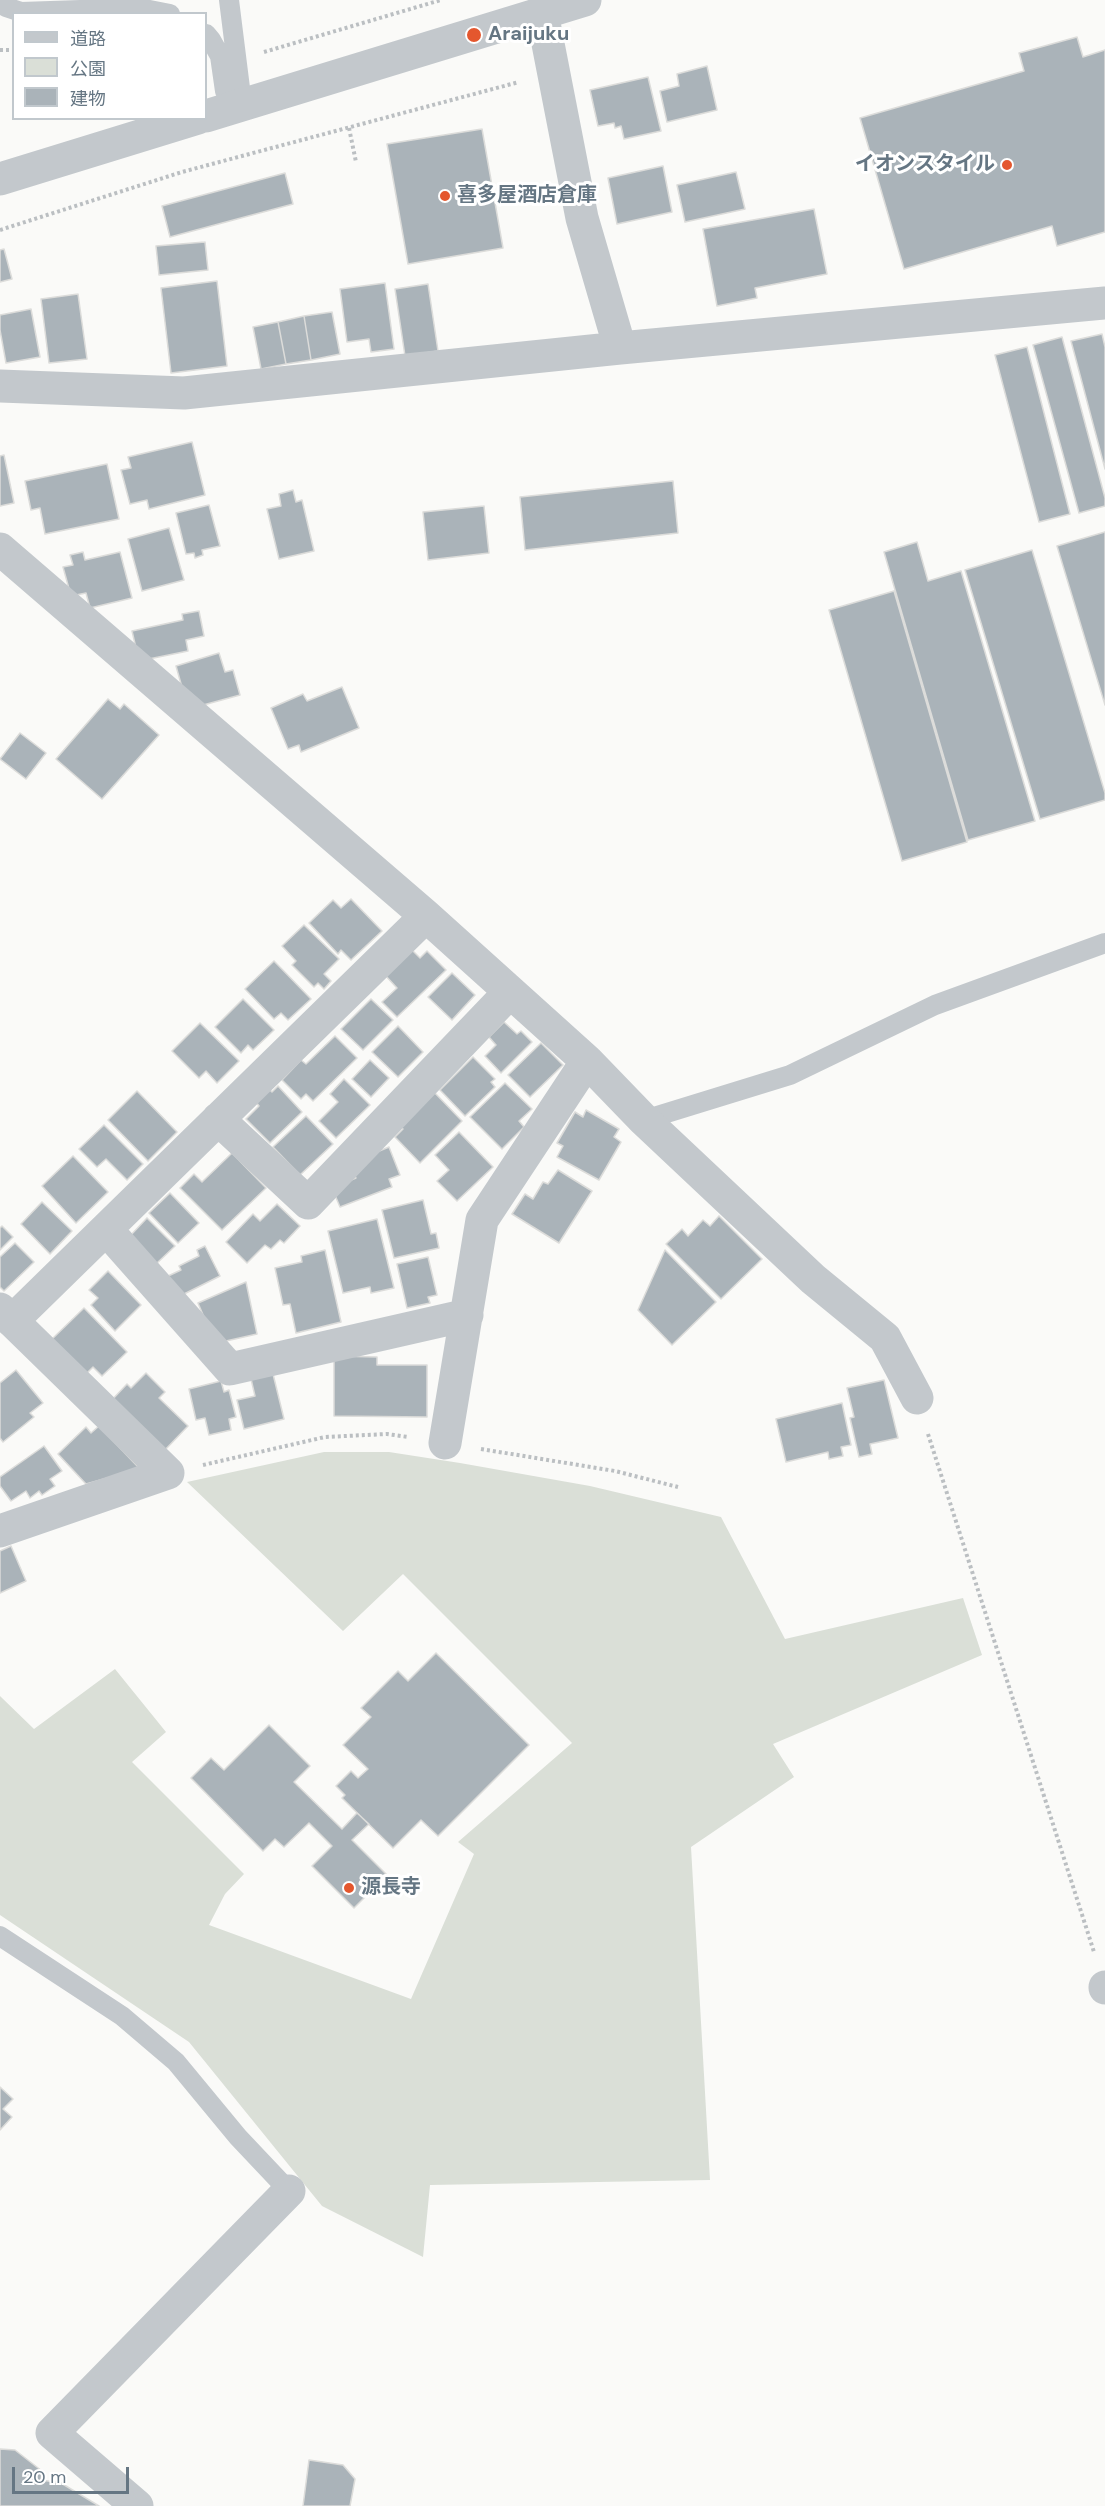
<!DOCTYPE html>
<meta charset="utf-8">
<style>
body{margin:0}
#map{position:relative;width:1105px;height:2506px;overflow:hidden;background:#fafaf8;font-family:"DM Sans","Noto Sans JP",sans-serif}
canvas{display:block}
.legend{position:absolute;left:12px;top:12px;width:195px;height:108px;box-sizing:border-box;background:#fff;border:2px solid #c1c8cd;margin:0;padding:8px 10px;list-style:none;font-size:18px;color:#657683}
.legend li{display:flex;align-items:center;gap:12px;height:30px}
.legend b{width:30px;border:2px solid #c1c8cd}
.scale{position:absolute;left:12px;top:2467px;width:117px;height:27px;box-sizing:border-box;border:3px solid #657683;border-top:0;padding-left:8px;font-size:18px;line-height:21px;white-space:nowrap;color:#657683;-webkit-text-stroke:4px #fff;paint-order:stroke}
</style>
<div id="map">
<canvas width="1105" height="2506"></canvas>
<ul class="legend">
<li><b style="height:8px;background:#c3c8cc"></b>道路</li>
<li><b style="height:16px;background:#dadfd7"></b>公園</li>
<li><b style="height:16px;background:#aab3b9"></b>建物</li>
</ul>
<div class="scale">20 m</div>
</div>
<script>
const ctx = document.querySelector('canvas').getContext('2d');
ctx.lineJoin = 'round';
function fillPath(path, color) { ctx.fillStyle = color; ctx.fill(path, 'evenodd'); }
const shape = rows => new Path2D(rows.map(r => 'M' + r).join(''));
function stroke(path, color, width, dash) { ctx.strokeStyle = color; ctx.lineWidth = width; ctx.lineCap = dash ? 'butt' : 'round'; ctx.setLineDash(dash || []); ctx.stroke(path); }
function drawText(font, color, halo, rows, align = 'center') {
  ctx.font = font + ' "DM Sans","Noto Sans JP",sans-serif'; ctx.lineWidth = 6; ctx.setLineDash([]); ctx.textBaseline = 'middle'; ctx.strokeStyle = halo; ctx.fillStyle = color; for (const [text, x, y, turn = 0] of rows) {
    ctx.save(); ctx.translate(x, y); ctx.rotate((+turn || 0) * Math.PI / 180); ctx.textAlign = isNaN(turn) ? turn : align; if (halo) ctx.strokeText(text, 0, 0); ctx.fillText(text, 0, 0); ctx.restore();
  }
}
fillPath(shape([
 [324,1452,389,1452,460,1463,590,1486,721,1517,785,1639,963,1598,982,1655,773,1744,794,1777,691,1847,710,2180,430,2185,423,2257,322,2206,189,2042,0,1915,0,1696,34,1729,115,1669,166,1732,132,1762,244,1874,225,1894,209,1925,411,1999,474,1854,458,1842,572,1743,403,1574,343,1631,187,1482]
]), '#dadfd7');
const building = shape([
 [1077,37,1083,57,1105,50,1105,232,1057,246,1052,226,904,269,860,118,1024,71,1019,53,1077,37],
 [707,66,717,110,667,122,660,91,679,86,677,74,707,66],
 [648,77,661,131,624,139,621,126,615,128,614,123,598,126,590,90,648,77],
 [482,129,503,248,408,264,387,144,482,129],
 [663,166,672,212,617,224,608,178,663,166],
 [736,172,745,209,685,222,677,185,736,172],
 [285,173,293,204,170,237,162,206,285,173],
 [814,209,827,274,755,288,757,298,717,306,703,229,814,209],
 [205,242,208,270,159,275,156,246,205,242],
 [4,249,12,279,0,282,0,250,4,249],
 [217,281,227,366,171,373,161,288,217,281],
 [385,283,394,349,371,352,369,339,347,342,340,289,385,283],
 [428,284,438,351,405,356,395,289,428,284],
 [78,294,87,359,49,363,41,299,78,294],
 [31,309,40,357,6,363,0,330,0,315,31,309],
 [332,312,340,354,311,360,304,316,332,312],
 [304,316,311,360,286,364,278,322,304,316],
 [278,322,286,364,261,369,253,327,278,322],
 [1102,334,1105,347,1105,469,1071,341,1102,334],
 [1062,337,1105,498,1105,506,1079,513,1033,345,1062,337],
 [1027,347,1070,514,1039,522,995,355,1027,347],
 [192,442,205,495,149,509,147,500,130,504,121,470,131,468,128,457,192,442],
 [4,455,14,503,0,506,0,456,4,455],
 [107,464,119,519,45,534,40,508,31,510,25,481,107,464],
 [673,481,678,533,525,550,520,497,673,481],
 [293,490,296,502,302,500,314,551,279,559,267,509,281,506,279,494,293,490],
 [209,505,220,546,202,550,203,555,195,558,194,553,186,554,176,513,209,505],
 [484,506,489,553,428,560,423,512,484,506],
 [169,528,184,580,142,591,128,539,169,528],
 [1105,532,1105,705,1057,546,1105,532],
 [917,542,928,581,961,571,1035,821,968,840,884,552,917,542],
 [1032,550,1105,793,1105,800,1040,819,965,570,1032,550],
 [83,552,85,560,120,552,132,598,90,608,86,593,71,596,63,567,73,565,70,555,83,552],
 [894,591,967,842,902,861,829,610,894,591],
 [199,611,204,636,186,640,188,651,139,661,132,631,183,620,182,614,199,611],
 [219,653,225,672,233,670,240,695,196,707,185,698,176,666,219,653],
 [342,687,359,728,301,752,299,745,288,749,271,708,303,694,307,701,342,687],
 [108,699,120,709,124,704,159,735,102,799,56,759,108,699],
 [20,733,46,753,26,779,0,759,20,733],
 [351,899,382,931,351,960,341,950,338,954,309,923,333,900,341,908,351,899],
 [304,925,339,959,324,974,331,981,324,989,318,983,314,987,292,965,296,961,282,946,304,925],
 [412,950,420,958,427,951,446,970,397,1017,382,1002,397,988,385,975,412,950],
 [274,961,311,999,288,1020,281,1013,274,1019,245,989,274,961],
 [452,973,475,995,452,1020,428,997,452,973],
 [243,999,274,1030,253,1050,248,1045,241,1053,215,1027,243,999],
 [371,999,393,1020,363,1050,341,1029,371,999],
 [504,1022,517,1034,521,1031,532,1042,501,1073,485,1056,496,1045,489,1037,504,1022],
 [200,1023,239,1061,217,1083,206,1071,199,1078,172,1051,200,1023],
 [398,1026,423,1052,398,1077,372,1052,398,1026],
 [335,1036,357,1058,313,1101,306,1094,301,1099,282,1080,301,1060,306,1064,335,1036],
 [541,1043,563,1065,530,1097,508,1075,541,1043],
 [473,1057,495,1079,491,1082,495,1087,465,1116,440,1090,473,1057],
 [370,1060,389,1078,371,1097,352,1079,370,1060],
 [344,1079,370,1105,336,1138,319,1121,338,1102,330,1094,344,1079],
 [505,1083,532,1109,519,1121,524,1127,502,1149,470,1117,505,1083],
 [278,1086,302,1112,270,1143,246,1119,259,1106,256,1102,269,1089,272,1092,278,1086],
 [432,1090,462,1121,420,1163,395,1137,403,1129,398,1124,432,1090],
 [137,1091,177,1132,148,1161,108,1120,137,1091],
 [586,1110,619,1129,614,1137,621,1142,599,1180,557,1157,563,1146,557,1143,575,1112,583,1117,586,1110],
 [306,1116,333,1144,300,1175,273,1147,306,1116],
 [104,1125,143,1164,127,1180,106,1159,97,1167,79,1149,104,1125],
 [459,1132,493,1167,457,1201,437,1181,449,1170,435,1155,459,1132],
 [389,1147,400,1175,389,1179,392,1187,340,1207,332,1188,356,1178,352,1170,360,1159,389,1147],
 [232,1153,266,1188,222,1230,180,1188,194,1174,202,1182,232,1153],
 [73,1156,108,1192,76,1223,42,1186,73,1156],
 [558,1170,592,1191,559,1243,512,1214,525,1194,533,1199,543,1182,548,1184,558,1170],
 [170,1193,199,1223,178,1243,149,1213,170,1193],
 [423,1200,431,1234,436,1233,439,1248,394,1258,382,1210,423,1200],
 [42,1202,72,1231,50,1254,21,1224,42,1202],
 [277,1204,300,1226,284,1243,280,1240,271,1249,265,1245,247,1263,226,1242,253,1214,260,1221,277,1204],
 [719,1216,762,1259,721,1299,666,1244,682,1229,688,1236,703,1220,710,1226,719,1216],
 [147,1218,175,1246,156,1264,129,1237,147,1218],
 [377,1219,394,1288,371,1293,370,1287,343,1293,328,1231,377,1219],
 [2,1226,13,1237,0,1250,0,1228,2,1226],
 [15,1243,34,1262,4,1291,0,1287,0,1257,15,1243],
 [205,1246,220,1276,176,1298,166,1277,181,1270,179,1266,199,1256,197,1250,205,1246],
 [325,1250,341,1322,296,1333,290,1304,283,1305,275,1268,302,1262,301,1256,325,1250],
 [665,1250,716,1302,672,1345,638,1310,665,1250],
 [428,1257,437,1295,428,1297,430,1303,407,1308,397,1264,428,1257],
 [108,1271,141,1305,115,1331,91,1305,98,1298,89,1290,108,1271],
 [246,1282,257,1334,226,1341,209,1329,198,1303,246,1282],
 [84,1308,127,1352,102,1376,93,1367,83,1377,49,1342,84,1308],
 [334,1356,377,1357,377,1365,427,1365,427,1417,334,1416,334,1356],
 [16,1370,43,1403,30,1413,34,1417,3,1442,0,1438,0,1383,16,1370],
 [146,1373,165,1392,159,1398,188,1426,162,1453,110,1402,127,1384,131,1388,146,1373],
 [273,1374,284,1419,244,1429,237,1400,255,1396,251,1379,273,1374],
 [884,1380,898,1438,870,1444,872,1454,859,1457,850,1418,854,1417,847,1388,884,1380],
 [221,1381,224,1392,229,1390,236,1417,229,1419,231,1430,209,1435,205,1418,196,1420,189,1389,221,1381],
 [842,1403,851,1445,841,1447,843,1456,829,1459,828,1452,786,1462,776,1419,842,1403],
 [99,1426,140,1469,86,1484,58,1454,86,1427,91,1433,99,1426],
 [44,1446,62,1471,50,1479,55,1486,42,1495,39,1491,30,1498,26,1491,11,1501,0,1486,0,1477,44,1446],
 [11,1546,26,1581,0,1593,0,1551,11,1546],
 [436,1653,529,1745,438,1836,421,1820,393,1848,342,1798,345,1795,336,1786,351,1771,358,1778,368,1769,343,1745,371,1717,361,1708,398,1671,408,1681,436,1653],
 [269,1725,310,1766,294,1782,342,1829,357,1813,369,1824,352,1840,387,1875,354,1908,312,1866,332,1846,309,1823,284,1847,275,1839,263,1851,191,1778,211,1758,224,1770,269,1725],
 [0,2087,13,2099,3,2109,12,2117,0,2130,0,2087],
 [0,2449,15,2450,42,2471,41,2480,61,2483,99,2506,0,2506,0,2449],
 [309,2460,343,2465,355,2479,350,2506,303,2506,309,2460]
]);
fillPath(building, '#aab3b9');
stroke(building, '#dcdcda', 1.5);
stroke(shape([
 [0,50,14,50],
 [264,52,441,0],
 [349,128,356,162],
 [0,230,182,172,519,82],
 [928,1434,1094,1952],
 [481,1449,615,1471,678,1487],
 [203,1465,325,1437,387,1434,408,1437]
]), '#bbbfc2', 4, [3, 3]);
stroke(shape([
 [229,0,240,88,237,106],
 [0,2,6,7,21,12,139,8,170,14],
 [206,34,211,40,220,56,225,91,237,106],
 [644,1120,790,1075,935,1005,1105,943],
 [0,1936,122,2016,176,2062,238,2137,289,2191]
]), '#c3c8cc', 20);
stroke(shape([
 [542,13,582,218,620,348],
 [0,386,184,393,620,348,1105,303],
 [0,549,426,916,587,1061,644,1120,813,1279,885,1338,917,1398],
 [218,1119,308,1203,510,992],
 [106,1229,230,1369,467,1315],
 [0,1309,168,1473,0,1531],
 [12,1321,426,916],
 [445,1443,482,1220,587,1061],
 [1105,1987,1105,1988],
 [137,2506,52,2433,289,2191]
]), '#c3c8cc', 33);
stroke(shape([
 [206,116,585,0],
 [0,179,198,118]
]), '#c3c8cc', 33);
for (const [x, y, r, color] of [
 [474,35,8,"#e4572e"],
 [1007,165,6,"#e4572e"],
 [445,196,6,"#e4572e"],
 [349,1888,6,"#e4572e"]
]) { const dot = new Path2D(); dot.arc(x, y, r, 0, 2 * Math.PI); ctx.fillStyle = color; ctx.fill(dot); stroke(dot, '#fff', 2); }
drawText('bold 20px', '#657683', '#fff', [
 ["Araijuku",488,35],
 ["イオンスタイル",995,165,"right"],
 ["喜多屋酒店倉庫",457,196],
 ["源長寺",361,1888]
], 'left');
</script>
